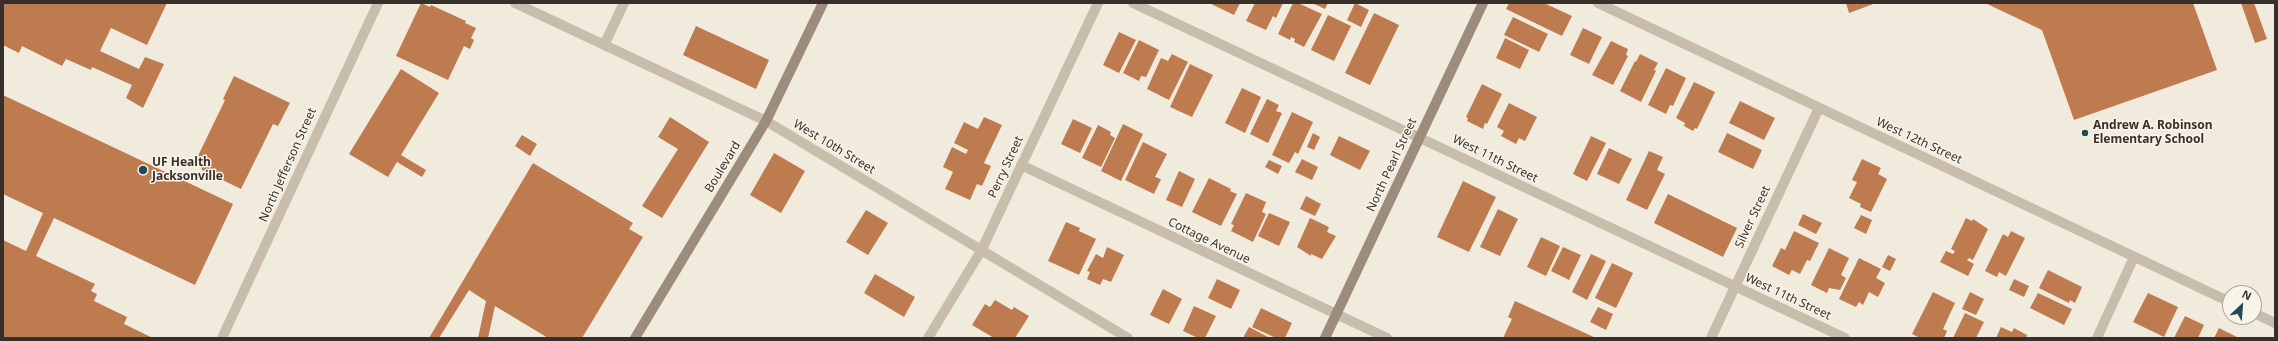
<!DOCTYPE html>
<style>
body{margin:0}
#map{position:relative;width:2278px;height:341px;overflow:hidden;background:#f1ebde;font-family:"Noto Sans",sans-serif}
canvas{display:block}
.frame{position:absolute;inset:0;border:4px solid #37302a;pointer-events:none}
.north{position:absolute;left:2222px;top:285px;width:40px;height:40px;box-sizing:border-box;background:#f9f4ea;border:1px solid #aba69d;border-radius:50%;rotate:26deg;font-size:11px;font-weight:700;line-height:16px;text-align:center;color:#37302a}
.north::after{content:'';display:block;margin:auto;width:14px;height:18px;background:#224a56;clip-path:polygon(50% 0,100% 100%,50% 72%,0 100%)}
</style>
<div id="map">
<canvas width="2278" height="341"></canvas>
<div class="frame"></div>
<div class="north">N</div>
</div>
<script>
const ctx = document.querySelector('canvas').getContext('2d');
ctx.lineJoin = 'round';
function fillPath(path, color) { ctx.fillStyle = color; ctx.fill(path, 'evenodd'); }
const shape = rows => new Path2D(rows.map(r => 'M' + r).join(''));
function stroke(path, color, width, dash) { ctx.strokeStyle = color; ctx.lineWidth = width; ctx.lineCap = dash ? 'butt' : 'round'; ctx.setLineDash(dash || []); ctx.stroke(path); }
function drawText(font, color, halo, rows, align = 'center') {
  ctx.font = font + ' "Noto Sans",sans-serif'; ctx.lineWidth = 3; ctx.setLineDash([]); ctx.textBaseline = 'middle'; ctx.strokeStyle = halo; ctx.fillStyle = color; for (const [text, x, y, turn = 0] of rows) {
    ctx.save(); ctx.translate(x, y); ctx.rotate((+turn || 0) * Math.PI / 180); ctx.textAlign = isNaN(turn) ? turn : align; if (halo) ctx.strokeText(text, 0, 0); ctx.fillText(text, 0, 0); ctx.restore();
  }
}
fillPath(shape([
 [3,3,167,3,147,45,111,28,100,51,139,69,145,57,164,64,143,108,126,98,132,85,92,67,91,70,66,59,62,66,22,46,19,53,3,45],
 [421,3,430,7,431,5,466,21,465,23,476,28,471,38,474,40,470,49,464,46,448,80,396,56],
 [1209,3,1240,3,1234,15],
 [1255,3,1283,3,1276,18,1273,16,1266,30,1246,21],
 [1293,3,1298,3,1322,14,1304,47,1294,42,1295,39,1291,37,1290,40,1278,34],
 [1312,3,1328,3,1325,9],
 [1355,3,1369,10,1361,27,1347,20],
 [1509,3,1544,3,1572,16,1562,36,1506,9],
 [1846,3,1876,3,1849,13],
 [1985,3,2193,3,2217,70,2074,120,2042,30],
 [2241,3,2254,3,2267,39,2255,43],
 [1374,13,1399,25,1370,85,1345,73],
 [1328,15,1351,26,1334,61,1311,50],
 [1513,17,1548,34,1539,52,1504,35],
 [696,26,769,60,756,89,683,55],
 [1583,28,1602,37,1589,64,1570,55],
 [1119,32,1136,40,1119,73,1103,65],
 [1505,38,1529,50,1520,69,1496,58],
 [1139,40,1159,50,1146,77,1141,76,1139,81,1123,73],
 [1611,41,1628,49,1626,55,1628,56,1613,85,1592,75],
 [1172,54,1188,62,1169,100,1147,89,1161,58,1168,61],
 [1640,54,1658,63,1654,70,1656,71,1641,102,1620,91,1635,61,1636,62],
 [1190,64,1213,75,1192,117,1170,107],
 [1666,68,1686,78,1673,106,1670,105,1666,114,1648,105],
 [401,69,439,93,401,155,426,170,422,177,397,162,388,177,349,154],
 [234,76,290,103,278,126,273,124,241,189,202,170,198,156,225,100,223,99],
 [1694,82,1715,92,1697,129,1695,128,1693,131,1684,126,1685,123,1676,118],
 [1482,84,1502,94,1487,124,1485,123,1483,129,1467,121,1468,118,1466,117],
 [1242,88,1261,97,1245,133,1225,123],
 [3,95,233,204,195,285,54,218,36,256,95,284,91,291,97,294,94,301,127,317,124,324,153,338,3,338,3,240,26,251,43,213,3,194],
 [1267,99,1279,105,1276,111,1282,113,1268,143,1250,134],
 [1740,101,1775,118,1764,140,1729,123],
 [1509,103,1537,117,1525,141,1519,138,1516,144,1501,136,1504,131,1497,127],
 [1292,112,1313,122,1298,154,1295,152,1289,163,1272,155],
 [670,117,709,142,662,218,642,206,678,149,658,137],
 [984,117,1002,125,984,163,991,166,982,186,977,184,970,200,945,189,953,172,943,167,952,147,966,154,968,150,954,143,964,122,978,129],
 [1073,119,1092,128,1080,153,1061,144],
 [1123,124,1143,134,1121,181,1101,171],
 [1098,125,1111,132,1110,135,1115,138,1101,167,1082,158],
 [1313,133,1320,137,1314,150,1307,147],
 [1727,133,1762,150,1753,169,1718,152],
 [522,135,537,144,530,156,515,146],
 [1339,136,1370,151,1360,170,1330,155],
 [1591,136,1606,143,1587,181,1573,174],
 [1143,142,1167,154,1155,177,1161,179,1154,194,1125,180],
 [1609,148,1632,159,1619,184,1597,174],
 [1649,151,1663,157,1657,170,1665,174,1647,210,1626,200],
 [774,153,805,171,781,213,750,195],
 [1302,159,1318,167,1312,180,1295,172],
 [1862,159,1881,168,1878,174,1887,179,1871,212,1860,207,1861,204,1849,198,1857,182,1852,180],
 [1269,160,1282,166,1278,174,1265,167],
 [533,163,633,223,629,229,643,237,582,338,548,338,495,306,488,338,478,338,486,301,469,290,439,338,429,338],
 [1179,171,1195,179,1182,207,1166,200],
 [1209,178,1231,189,1230,191,1237,194,1221,226,1192,212],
 [1463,181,1496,197,1469,252,1437,237],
 [1246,193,1266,202,1262,212,1266,214,1253,242,1231,231,1234,225,1231,224],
 [1668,194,1737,228,1723,257,1654,223],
 [1306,196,1321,204,1315,216,1300,209],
 [1498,209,1518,219,1500,256,1480,247],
 [866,210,888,223,868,255,846,242],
 [1269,213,1290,222,1279,246,1258,236],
 [1803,214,1822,223,1816,234,1798,225],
 [1861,215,1872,220,1866,234,1854,228],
 [1310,218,1329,227,1327,232,1336,236,1322,259,1311,254,1311,256,1297,247],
 [1966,218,1972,221,1973,219,1988,229,1973,260,1969,258,1967,260,1974,264,1968,276,1940,262,1946,251,1953,254,1955,251,1951,249],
 [1066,222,1080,228,1079,231,1096,239,1079,275,1048,261],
 [1794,231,1819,243,1810,261,1807,260,1800,274,1792,270,1789,275,1772,266,1781,248,1785,250],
 [2011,231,2025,238,2006,276,1999,272,1997,277,1985,271,2003,234,2008,237],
 [1541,237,1560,246,1546,276,1527,267],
 [1107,247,1124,255,1111,282,1103,279,1100,285,1087,279,1090,272,1087,271,1096,254,1103,258],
 [1563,247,1581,255,1569,280,1551,271],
 [1829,248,1849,258,1841,275,1846,278,1840,290,1829,288,1827,293,1811,285],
 [1591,254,1606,261,1587,300,1572,292],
 [1888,255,1896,259,1890,271,1882,267],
 [1859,258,1881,269,1876,278,1885,283,1878,297,1869,292,1863,305,1859,302,1856,307,1839,299],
 [1612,263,1633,273,1616,308,1595,298],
 [2048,270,2082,287,2075,303,2070,300,2069,303,2039,288],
 [875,274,915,297,904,317,864,293],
 [1217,279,1240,290,1231,309,1208,298],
 [2014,279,2029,286,2024,297,2009,290],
 [1163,289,1182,299,1169,324,1150,315],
 [1933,292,1955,303,1943,329,1947,331,1944,338,1920,338,1912,334],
 [1970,292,1984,299,1976,315,1962,309],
 [2038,293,2072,309,2064,325,2030,308],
 [2148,293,2178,307,2164,337,2133,322],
 [995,300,1012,310,1014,307,1029,316,1015,338,994,338,972,325,985,304,990,307],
 [1515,301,1596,338,1503,338,1512,319,1508,317],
 [1194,306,1216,316,1205,338,1198,338,1183,331],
 [1598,307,1613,314,1606,330,1590,322],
 [1261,308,1292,323,1285,338,1276,338,1252,327],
 [1965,313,1984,322,1976,338,1953,338],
 [2185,316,2204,325,2198,338,2174,338],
 [1249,327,1270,338,1243,338],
 [2001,327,2012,332,2014,328,2027,335,2026,338,1996,338],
 [2219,328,2239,338,2214,338]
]), '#be7b4f');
stroke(shape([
 [515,3,766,121,1128,338],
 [1133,3,1845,338],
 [1598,3,2230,302],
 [604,45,624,3],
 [1021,165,1387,338],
 [2254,313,2275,323],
 [222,338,378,3],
 [928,338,981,251,1098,3],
 [1711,338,1819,108],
 [2097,338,2134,257]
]), '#c8bdab', 10);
stroke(shape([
 [635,338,766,121,823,3],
 [1325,338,1483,3]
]), '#9c8c7c', 10);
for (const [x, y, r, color] of [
 [2085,133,4,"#224a56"],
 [143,170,5,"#224a56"]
]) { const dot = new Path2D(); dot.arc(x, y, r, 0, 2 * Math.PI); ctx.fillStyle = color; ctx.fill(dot); stroke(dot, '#f9f4ea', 1.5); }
drawText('bold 12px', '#37302a', '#f9f4ea', [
 ["Andrew A. Robinson",2093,126],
 ["Elementary School",2093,140],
 ["UF Health",152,163],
 ["Jacksonville",152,177]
], 'left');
drawText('12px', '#37302a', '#f9f4ea', [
 ["West 12th Street",1919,141,25],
 ["West 10th Street",834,147,31],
 ["West 11th Street",1495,159,26],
 ["North Jefferson Street",288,165,-66],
 ["North Pearl Street",1392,165,-65],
 ["Boulevard",723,167,-59],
 ["Perry Street",1006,167,-65],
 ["Silver Street",1753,217,-65],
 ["Cottage Avenue",1209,241,26],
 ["West 11th Street",1788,297,25]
]);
</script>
